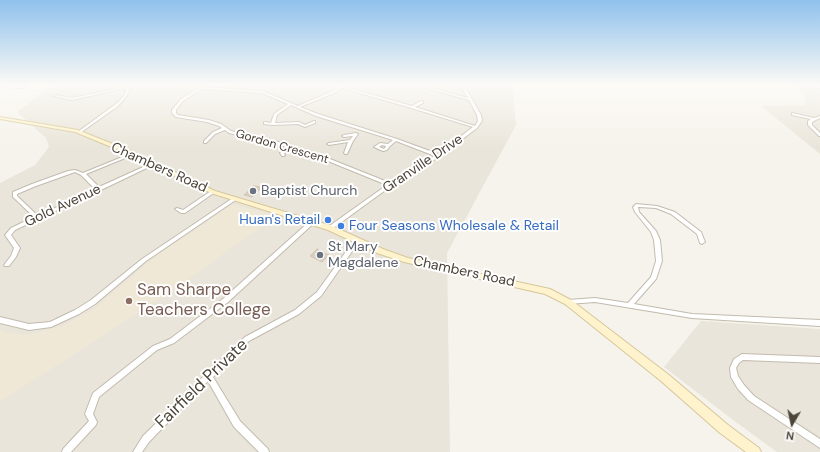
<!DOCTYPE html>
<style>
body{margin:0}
#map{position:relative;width:820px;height:452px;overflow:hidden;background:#f6f3ec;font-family:"DM Sans",sans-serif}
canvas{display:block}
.north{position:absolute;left:772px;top:404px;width:40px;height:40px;-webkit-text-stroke:3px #fff;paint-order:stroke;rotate:189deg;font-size:11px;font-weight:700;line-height:16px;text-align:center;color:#4b4439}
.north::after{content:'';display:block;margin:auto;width:14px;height:18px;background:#4b4439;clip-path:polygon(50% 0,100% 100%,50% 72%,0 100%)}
</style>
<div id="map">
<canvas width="820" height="452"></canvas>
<div class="north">N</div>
</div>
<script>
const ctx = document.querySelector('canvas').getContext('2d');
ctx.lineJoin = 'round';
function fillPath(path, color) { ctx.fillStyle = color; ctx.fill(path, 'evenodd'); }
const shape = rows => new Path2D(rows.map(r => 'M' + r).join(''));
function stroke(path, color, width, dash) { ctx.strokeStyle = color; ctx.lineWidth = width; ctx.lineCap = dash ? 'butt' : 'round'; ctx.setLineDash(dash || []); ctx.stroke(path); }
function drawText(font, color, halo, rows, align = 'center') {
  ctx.font = font + ' "DM Sans",sans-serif'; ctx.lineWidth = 4; ctx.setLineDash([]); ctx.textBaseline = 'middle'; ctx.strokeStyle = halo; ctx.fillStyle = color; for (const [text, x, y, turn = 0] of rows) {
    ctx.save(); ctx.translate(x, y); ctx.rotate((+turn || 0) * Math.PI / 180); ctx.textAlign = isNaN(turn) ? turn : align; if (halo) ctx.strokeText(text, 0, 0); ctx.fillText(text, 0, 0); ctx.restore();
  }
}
fillPath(shape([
 [52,85,512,85,516,125,447,253,450,452,0,452,0,183,35,165,49,147,46,138,17,112],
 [792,85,820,85,820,154,761,106,805,105,805,95],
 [701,321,820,329,820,452,777,452,733,420,664,367]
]), '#eae5da');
fillPath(shape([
 [233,204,277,216,167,294,0,402,0,328,7,333,29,335,62,326,94,309,156,256]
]), '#efe8d6');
const building = shape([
 [254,186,262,187,252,197,244,195,254,186],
 [317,249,324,253,329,255,322,262,310,256,317,249]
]);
fillPath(building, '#d8cfc1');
stroke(building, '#d3c7b4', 1);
const street = shape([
 [0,85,23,86,25,87,23,88,0,87,0,85],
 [125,85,129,86,130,87,128,88,130,90,126,97,118,106,80,133,79,133,79,131,116,104,124,96,126,90,126,88,72,100,53,96,55,95,72,98,125,87,125,85],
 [174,85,180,85,182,86,180,87,174,85],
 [332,85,337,85,342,86,345,85,346,86,345,87,412,106,421,101,423,101,423,103,415,107,475,126,478,121,477,115,469,100,415,85,420,85,468,98,460,85,464,85,481,115,482,121,477,128,439,157,404,177,393,185,393,186,391,186,332,229,330,230,327,228,328,227,387,185,323,159,289,148,284,153,285,155,284,156,282,156,280,153,286,147,276,144,229,133,225,130,215,134,206,143,204,143,204,141,213,132,222,128,219,126,207,122,176,117,172,113,172,110,181,99,197,89,203,87,263,91,298,106,335,90,339,87,332,85],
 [342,88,408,107,473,127,438,154,397,139,318,114,300,107,337,92,342,88],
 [203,89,262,93,288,104,274,114,271,123,265,122,264,122,264,124,273,125,298,124,305,127,315,123,315,121,314,121,305,125,299,122,275,123,277,115,291,105,316,116,393,140,388,144,380,143,374,147,383,151,387,150,390,146,396,141,435,156,400,175,390,183,325,157,278,142,231,131,221,124,209,120,178,115,176,113,176,110,183,101,199,91,203,89],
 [382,145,386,146,384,149,379,147,382,145],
 [808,85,820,86,820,88,809,86,808,85],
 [792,113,814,118,820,116,820,118,812,122,812,125,820,133,820,136,819,136,808,125,808,121,811,119,792,115,792,113],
 [356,133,358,134,353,141,347,154,345,154,344,153,348,142,329,145,327,144,329,143,350,140,353,136,344,137,342,136,344,135,356,133],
 [132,153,134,153,135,154,86,174,99,187,152,163,153,163,155,164,101,190,101,191,98,191,15,230,11,235,20,248,16,257,9,266,5,266,4,265,11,256,14,248,5,235,11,228,34,217,13,197,13,192,32,184,68,171,75,170,83,173,132,153],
 [75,172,81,175,95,189,38,216,17,196,17,194,36,186,75,172],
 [211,191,213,191,215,192,185,213,181,213,175,209,177,208,183,210,211,191],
 [233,198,237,198,237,199,146,261,95,304,79,314,51,327,29,330,0,323,0,317,29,324,50,322,75,310,91,300,142,259,233,198],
 [636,204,657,206,675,212,701,232,705,242,702,244,700,243,697,234,671,214,656,208,639,207,638,207,639,212,656,231,660,240,662,261,656,279,634,304,692,314,820,320,820,326,692,318,595,302,568,304,566,304,565,302,566,300,568,300,595,298,628,303,651,277,656,261,654,240,651,232,635,212,633,207,636,204],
 [312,220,314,222,314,223,228,302,174,343,157,350,99,397,93,414,97,422,96,425,71,452,62,452,63,449,89,421,85,414,93,393,153,346,170,339,224,298,310,221,312,220],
 [357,238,360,240,321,296,299,314,249,341,213,377,240,421,268,449,269,452,259,452,234,427,208,381,149,442,142,452,133,452,143,436,205,375,205,373,208,372,245,337,295,310,317,292,355,239,357,238],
 [742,354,820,357,820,363,743,360,739,363,736,368,738,376,744,385,754,396,820,439,820,448,748,400,738,389,731,377,730,368,734,359,742,354]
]);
const secondary = shape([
 [0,117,78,130,135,153,215,191,332,226,383,249,408,258,550,289,571,300,669,375,728,425,759,448,761,452,746,452,720,433,661,381,565,304,545,294,404,262,377,253,328,230,211,193,131,155,75,132,0,119,0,117]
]);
stroke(street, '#c2bbae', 2);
stroke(secondary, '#d6c79b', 2);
fillPath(street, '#fff');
fillPath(secondary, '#fff3cd');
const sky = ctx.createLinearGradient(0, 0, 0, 148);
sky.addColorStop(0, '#8fc1ec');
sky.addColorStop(0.57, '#fbfaf6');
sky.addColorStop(1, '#fbfaf600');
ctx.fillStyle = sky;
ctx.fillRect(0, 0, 820, 148);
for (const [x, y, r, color] of [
 [253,191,4,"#6b7280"],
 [328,220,4,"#3f7fe0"],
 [341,226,4,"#3f7fe0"],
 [320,255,4,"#6b7280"],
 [129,301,4,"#8d6e63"]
]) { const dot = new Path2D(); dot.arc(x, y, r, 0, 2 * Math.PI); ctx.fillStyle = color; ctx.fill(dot); stroke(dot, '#fff', 1.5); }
drawText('12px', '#4b4439', '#fff', [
 ["Gordon Crescent",282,147,16]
]);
drawText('14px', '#4b4439', '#fff', [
 ["Granville Drive",423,164,-34],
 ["Chambers Road",159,168,24],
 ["Gold Avenue",63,206,-25],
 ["Chambers Road",464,272,12]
]);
drawText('14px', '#5b616d', '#fff', [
 ["Baptist Church",261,191],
 ["St Mary",328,247],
 ["Magdalene",328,263]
], 'left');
drawText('14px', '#366cbe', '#fff', [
 ["Huan's Retail",320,220],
 ["Four Seasons Wholesale & Retail",349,226,"left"]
], 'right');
drawText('17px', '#785e54', '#fff', [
 ["Sam Sharpe",137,291],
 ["Teachers College",137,311]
], 'left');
drawText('17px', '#4b4439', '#fff', [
 ["Fairfield Private",202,384,-44]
]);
</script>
